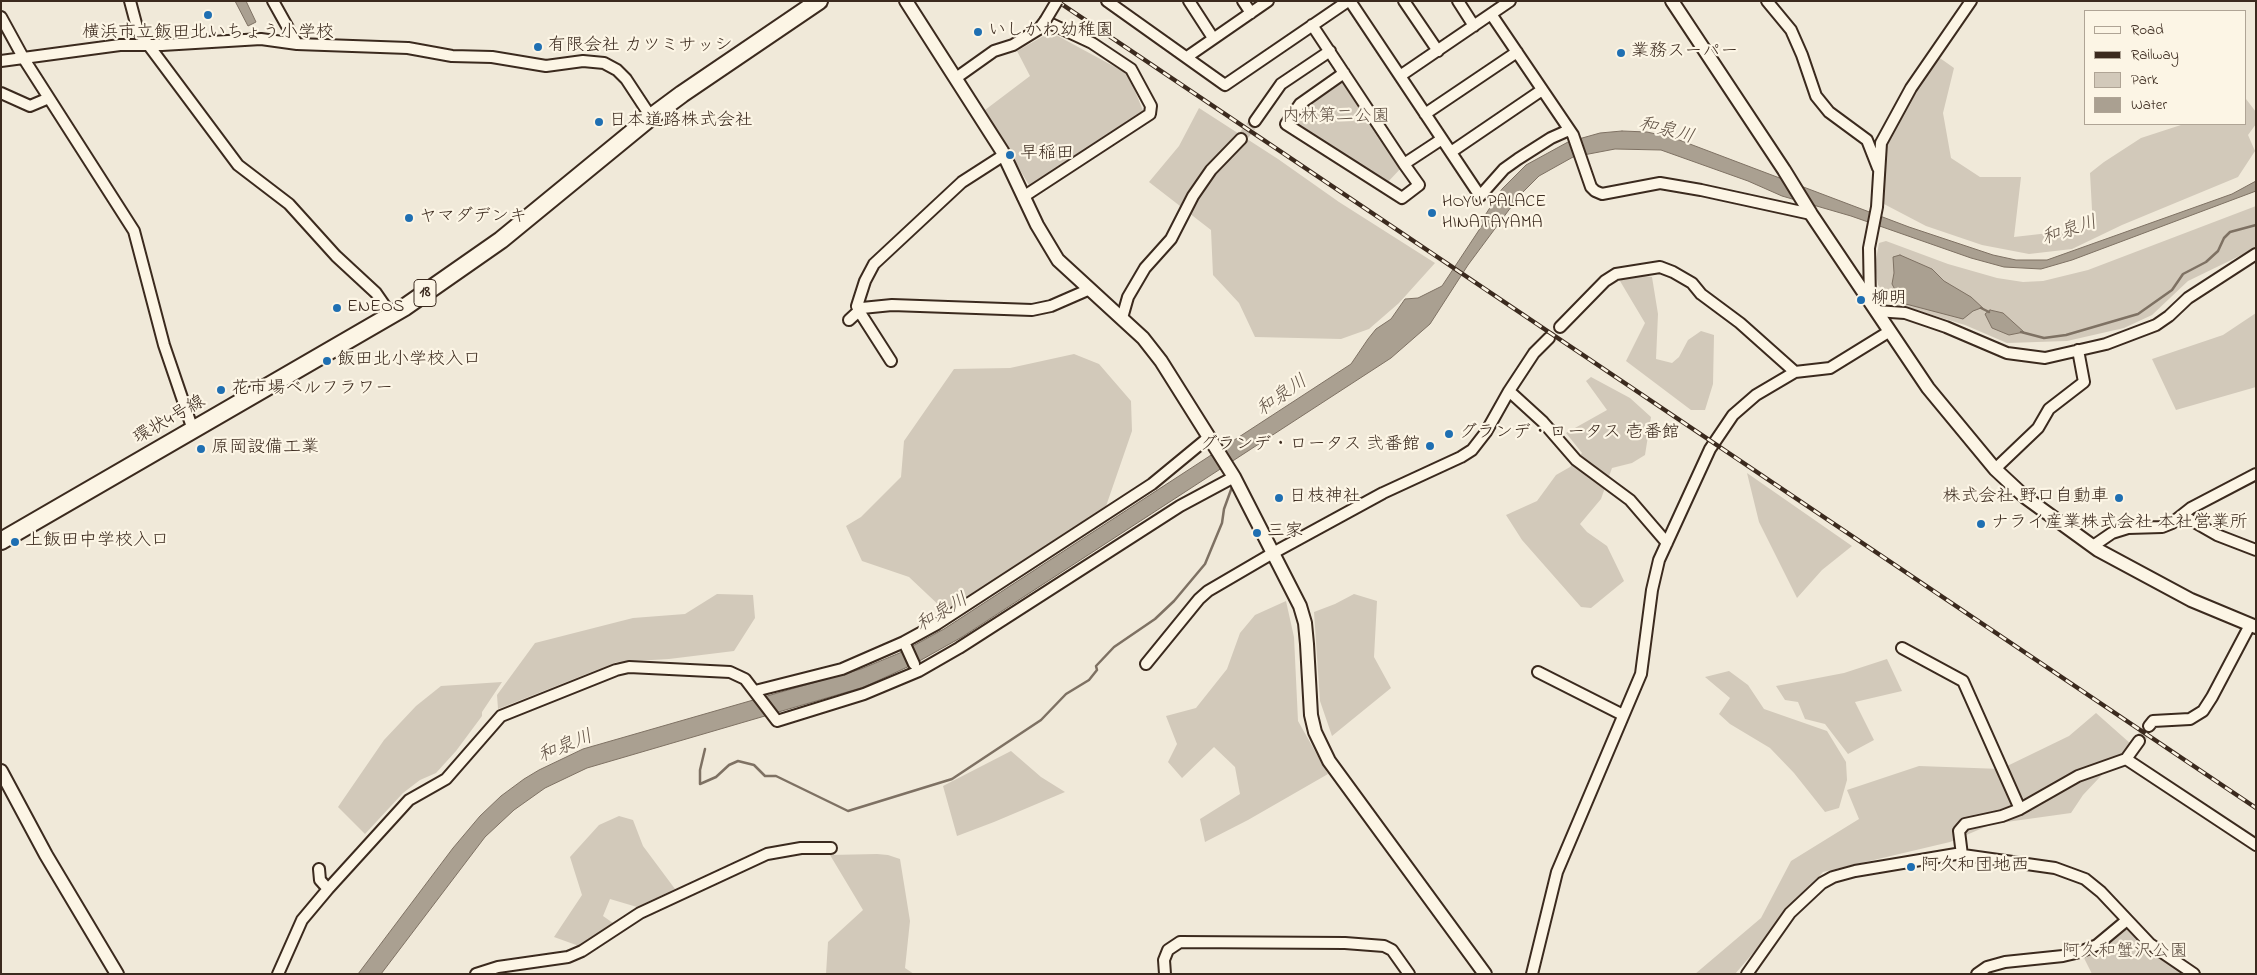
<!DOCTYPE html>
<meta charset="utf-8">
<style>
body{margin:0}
#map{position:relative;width:2257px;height:975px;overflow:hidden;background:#f0e9d9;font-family:"Indie Flower",sans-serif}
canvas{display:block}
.frame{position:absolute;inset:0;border:2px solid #3b2a1e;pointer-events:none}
.legend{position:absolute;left:2084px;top:10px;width:162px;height:115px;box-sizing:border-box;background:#fcf5e5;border:1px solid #afa495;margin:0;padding:6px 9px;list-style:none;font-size:15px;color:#3b2a1e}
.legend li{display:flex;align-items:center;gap:10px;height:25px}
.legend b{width:25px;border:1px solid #afa495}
</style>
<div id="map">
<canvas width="2257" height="975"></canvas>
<div class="frame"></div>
<ul class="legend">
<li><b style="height:6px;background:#fcf5e5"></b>Road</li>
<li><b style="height:6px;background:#3b2a1e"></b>Railway</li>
<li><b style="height:14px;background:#d2c9ba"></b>Park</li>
<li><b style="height:14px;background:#aaa091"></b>Water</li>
</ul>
</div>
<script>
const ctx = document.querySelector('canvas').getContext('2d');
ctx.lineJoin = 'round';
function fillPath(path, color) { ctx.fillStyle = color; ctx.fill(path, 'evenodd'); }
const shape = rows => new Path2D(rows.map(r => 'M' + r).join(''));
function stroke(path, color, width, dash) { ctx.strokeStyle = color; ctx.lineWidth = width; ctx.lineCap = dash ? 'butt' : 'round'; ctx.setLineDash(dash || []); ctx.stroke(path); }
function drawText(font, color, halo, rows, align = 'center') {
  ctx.font = font + ' "Indie Flower","Klee One",sans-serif'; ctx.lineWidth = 4.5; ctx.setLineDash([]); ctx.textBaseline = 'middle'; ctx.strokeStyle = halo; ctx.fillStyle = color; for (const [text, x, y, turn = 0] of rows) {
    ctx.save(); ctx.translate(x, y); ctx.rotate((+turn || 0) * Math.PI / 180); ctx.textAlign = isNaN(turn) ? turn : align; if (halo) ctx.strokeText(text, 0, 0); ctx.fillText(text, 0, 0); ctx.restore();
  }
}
fillPath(shape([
 [1047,34,1056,35,1128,74,1144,113,1030,187,985,110,1030,76,1017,51],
 [1937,56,1954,68,1943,113,1951,158,1980,177,2021,177,2014,237,2093,228,2090,173,2104,162,2141,138,2184,124,2246,124,2246,99,2256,112,2256,124,2248,135,2255,151,2238,177,2122,225,2072,249,2029,254,1982,245,1926,226,1882,203,1882,149,1894,123],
 [1344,81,1402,167,1386,184,1292,123,1302,108],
 [1199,108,1278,159,1339,202,1435,263,1399,303,1369,329,1341,339,1255,337,1239,303,1213,275,1211,230,1149,182,1179,146],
 [2256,206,2256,248,2188,281,2152,315,2124,328,2067,341,2007,343,1965,325,1893,303,1878,285,1875,265,1879,243,1886,241,1948,264,1997,278,2023,282,2043,281,2088,270],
 [1630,274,1652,277,1658,314,1656,359,1672,363,1679,357,1688,340,1701,331,1714,335,1713,384,1705,410,1691,410,1626,361,1645,323,1620,281],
 [2256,313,2256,387,2176,410,2152,359,2223,335],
 [1074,354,1099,364,1131,401,1132,431,1104,512,993,590,944,610,909,577,862,561,846,526,861,517,901,477,904,441,954,369,1010,368],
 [1591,377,1630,398,1651,417,1645,455,1632,463,1612,468,1601,499,1580,524,1587,532,1607,546,1624,581,1591,608,1581,607,1522,540,1506,515,1537,501,1556,475,1570,467,1582,453,1566,433,1607,410,1586,381],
 [1747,473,1852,546,1822,570,1797,598,1759,522],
 [717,594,753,595,755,618,734,651,669,659,617,662,498,709,497,695,535,643,633,618,685,614],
 [1354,594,1377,601,1374,657,1391,688,1332,736,1320,701,1314,612,1335,604],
 [1286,601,1294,637,1298,721,1328,774,1248,820,1205,842,1200,819,1240,794,1235,767,1214,747,1182,778,1168,762,1177,744,1166,716,1196,708,1227,669,1240,633,1255,615],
 [1887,659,1902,691,1855,702,1874,740,1848,754,1825,724,1805,719,1798,702,1785,700,1776,686,1844,673],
 [1729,671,1748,685,1764,709,1827,731,1846,762,1847,780,1839,808,1825,812,1794,773,1770,748,1730,724,1719,714,1730,698,1705,677],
 [502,682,482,712,482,716,456,751,436,773,420,780,403,793,365,834,338,807,384,740,416,706,441,686],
 [2096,713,2131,744,2083,795,2071,813,1992,824,1950,842,1823,872,1735,974,1695,974,1761,918,1791,861,1859,819,1847,790,1919,766,2001,769,2069,736],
 [1011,751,1041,777,1065,792,994,822,957,836,943,786],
 [619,816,633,820,643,846,675,889,637,907,610,899,603,916,613,923,579,946,554,937,582,895,570,857,599,825],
 [877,854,888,855,900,859,910,921,905,968,914,974,826,974,828,942,863,910,830,855],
 [2127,924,2188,974,2092,974,2083,956]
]), '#d2c9ba');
const water = shape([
 [235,1,246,1,256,22,248,26,235,1],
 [1622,131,1647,132,1674,138,1909,227,1993,255,2016,260,2047,260,2232,194,2256,181,2256,191,2072,260,2041,269,2004,267,1971,258,1851,216,1782,196,1748,181,1661,150,1615,149,1573,157,1539,176,1520,195,1468,265,1430,324,1391,358,962,637,914,664,864,687,587,768,545,788,514,810,485,837,381,974,358,974,453,848,480,816,501,796,524,779,539,770,583,749,861,669,902,652,944,629,1351,364,1368,339,1376,329,1391,319,1405,299,1418,298,1442,286,1483,224,1482,220,1502,189,1526,165,1568,142,1600,133,1622,131],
 [1900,255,1932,269,1944,281,1971,297,1984,309,1981,308,1973,311,1963,319,1902,303,1892,284,1894,273,1893,257,1900,255],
 [1990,310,2003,313,2024,332,2009,335,1992,328,1985,314,1990,310]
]);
fillPath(water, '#aaa091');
stroke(water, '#7e7163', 1);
stroke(shape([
 [1981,308,1989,312],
 [2021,332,2044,338,2066,335,2138,314,2172,290,2183,274,2206,262,2218,251,2224,238,2230,232,2256,225],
 [705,749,700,770,700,784,716,777,729,765,738,761,754,765,765,776,776,776,848,811,952,779,1041,720,1066,694,1089,680,1097,670,1096,666,1114,647,1155,619,1174,601,1205,564,1222,523,1224,509,1232,487]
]), '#7e7163', 2.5);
stroke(shape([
 [1241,139,1255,121],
 [2139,741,2149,726]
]), '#ccc3b4', 10, [10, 5]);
const minor = shape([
 [130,1,138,31,238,165,289,204,336,256,376,293,392,316],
 [273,1,297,44],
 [1107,1,1225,85,1348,1],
 [1189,1,1213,38],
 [1243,1,1251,13],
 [1350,1,1480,196,1504,169,1518,159,1551,138,1569,130],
 [1404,1,1438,51],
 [1458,1,1474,26],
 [1767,1,1791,30,1802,55,1816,96,1829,112,1867,140,1878,168],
 [1491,14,1573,135,1591,187,1595,191,1602,194,1660,183,1701,190,1811,214],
 [1,17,24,59,134,231,164,345,193,430],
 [1312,25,1404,164,1442,139],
 [1187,57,1268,1],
 [1,61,120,45,162,45,261,39,297,44,408,48,452,56,492,57,546,66,583,61,604,63,617,70,626,79,651,117],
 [1344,73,1300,104,1286,124,1402,198,1419,185,1404,164],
 [1400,76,1510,1],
 [956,78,994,51,1013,45,1039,29,1045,21,1092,43,1131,69,1151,106,1150,114,1023,197],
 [1,93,30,106,49,98],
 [1425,114,1517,52],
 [1255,121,1281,84,1330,51],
 [1451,152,1542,90],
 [1004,155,962,182,874,264,865,281,857,306,862,308,892,305,1032,310,1051,306,1090,289],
 [1870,301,1869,248,1877,207,1881,143,1911,88,1971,1],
 [859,311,891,361],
 [1876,311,1905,313,1946,327,2007,353,2045,358,2106,344,2156,325,2169,316,2188,298,2256,254],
 [1122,318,1128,297,1145,268,1171,239,1193,196,1211,170,1241,139],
 [849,320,862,308],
 [1560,327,1605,281,1616,274,1660,267,1673,272,1692,283,1701,294,1740,323,1795,372],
 [1509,391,1543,422,1576,460,1630,500,1667,543],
 [1995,469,2038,428,2049,409,2084,382,2078,350],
 [2182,515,2217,535,2256,550],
 [2093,546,2112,533,2128,528,2162,527,2172,523,2191,508,2256,474],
 [904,642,914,664],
 [1902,648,1963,681,2020,809],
 [1146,664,1199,599,1208,591,1273,553,1383,493,1461,457,1472,450,1486,432,1509,391,1534,353,1549,338],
 [1538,672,1623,715],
 [755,691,842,669,904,642,937,624,1152,484,1209,437],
 [2149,726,2153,721,2190,719,2203,711,2212,697,2250,625],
 [2126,759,2139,741],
 [1962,855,1959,831,1965,824,2002,816,2020,809,2078,776,2126,759,2256,845],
 [319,869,320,880,328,889],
 [278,974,302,920,328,889,409,800,446,779,501,716,616,670,629,667,730,672,745,679,777,721,864,694,919,671,959,648,1180,506,1234,477],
 [476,974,498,967,568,957,582,951,640,913,767,854,801,848,831,848],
 [1165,974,1164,960,1168,950,1180,942,1345,943,1384,946,1392,950,1409,974],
 [1532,974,1557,872,1641,674,1652,590,1659,560,1710,449,1733,415,1756,395,1795,372,1830,368,1890,331],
 [1747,974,1790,913,1822,883,1833,877,1855,871,1956,854,2055,868,2085,879,2101,892,2150,944,2194,974],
 [1977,974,1987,967,2005,962,2063,956,2080,952,2097,945,2127,920]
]);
const tertiary = shape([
 [906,1,1002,151,1037,225,1058,260,1143,338,1161,361,1234,477,1300,606,1305,623,1307,644,1311,715,1315,732,1329,761,1485,974],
 [1672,1,1784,170,1811,214,1928,388,1995,469,2025,497,2098,550,2191,600,2256,627],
 [1,771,46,855,117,974]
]);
const primary = shape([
 [1,541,405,307,501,240,651,117,682,94,819,1]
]);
stroke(minor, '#3b2a1e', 14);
stroke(tertiary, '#3b2a1e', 16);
stroke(primary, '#3b2a1e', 20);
stroke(minor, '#fcf5e5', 10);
stroke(tertiary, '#fcf5e5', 12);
stroke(primary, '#fcf5e5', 16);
const rail = shape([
 [1057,1,2256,808]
]);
stroke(rail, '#3b2a1e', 4.5);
stroke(rail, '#fcf5e5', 2.5, [8]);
const minorBridge = shape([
 [1045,21,1057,1]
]);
stroke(minorBridge, '#3b2a1e', 14, []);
stroke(minorBridge, '#fcf5e5', 10);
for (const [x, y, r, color] of [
 [208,15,5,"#1f6fb2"],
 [978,32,5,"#1f6fb2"],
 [538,47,5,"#1f6fb2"],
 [1621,53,5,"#1f6fb2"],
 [599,122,5,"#1f6fb2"],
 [1010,155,5,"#1f6fb2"],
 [1432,213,5,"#1f6fb2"],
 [409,218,5,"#1f6fb2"],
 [1861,300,5,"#1f6fb2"],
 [337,308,5,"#1f6fb2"],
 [327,361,5,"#1f6fb2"],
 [221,390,5,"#1f6fb2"],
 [1449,434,5,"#1f6fb2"],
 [1430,446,5,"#1f6fb2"],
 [201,449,5,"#1f6fb2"],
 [1279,498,5,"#1f6fb2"],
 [2119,498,5,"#1f6fb2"],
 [1981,524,5,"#1f6fb2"],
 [1257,533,5,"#1f6fb2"],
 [15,542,5,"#1f6fb2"],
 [1911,867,5,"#1f6fb2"]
]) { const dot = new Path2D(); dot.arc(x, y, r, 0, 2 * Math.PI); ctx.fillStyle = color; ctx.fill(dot); stroke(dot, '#fcf5e5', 2); }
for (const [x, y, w] of [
 [425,293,22]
]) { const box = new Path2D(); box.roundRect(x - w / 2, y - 13.5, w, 27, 4); ctx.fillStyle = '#fcf5e5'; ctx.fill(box); stroke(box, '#3b2a1e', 1); }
drawText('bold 16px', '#3b2a1e', null, [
 ["18",425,293]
]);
drawText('18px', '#3b2a1e', '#fcf5e5', [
 ["いしかわ幼稚園",988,32],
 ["横浜市立飯田北いちょう小学校",208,34,"center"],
 ["有限会社 カツミサッシ",548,47],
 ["業務スーパー",1631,53],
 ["日本道路株式会社",609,122],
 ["早稲田",1020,155],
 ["HOYU PALACE",1442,203],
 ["HINATAYAMA",1442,224],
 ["ヤマダデンキ",419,218],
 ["柳明",1871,300],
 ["ENEOS",347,308],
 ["飯田北小学校入口",337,361],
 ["花市場ベルフラワー",231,390],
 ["グランデ・ロータス 壱番館",1459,434],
 ["グランデ・ロータス 弐番館",1420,446,"right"],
 ["原岡設備工業",211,449],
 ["日枝神社",1289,498],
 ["株式会社 野口自動車",2109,498,"right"],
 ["ナライ産業株式会社 本社営業所",1991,524],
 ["三家",1267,533],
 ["上飯田中学校入口",25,542],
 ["阿久和団地西",1921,867]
], 'left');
drawText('18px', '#615245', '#fcf5e5', [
 ["内林第二公園",1336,118],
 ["阿久和蟹沢公園",2125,953]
]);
drawText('18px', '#3b2a1e', '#fcf5e5', [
 ["環状4号線",170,421,-30]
]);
drawText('italic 19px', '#625346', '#fcf5e5', [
 ["和泉川",1666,132,15],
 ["和泉川",2070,232,-18],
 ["和泉川",1283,397,-35],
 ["和泉川",943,614,-31],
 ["和泉川",566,748,-22]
]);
</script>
